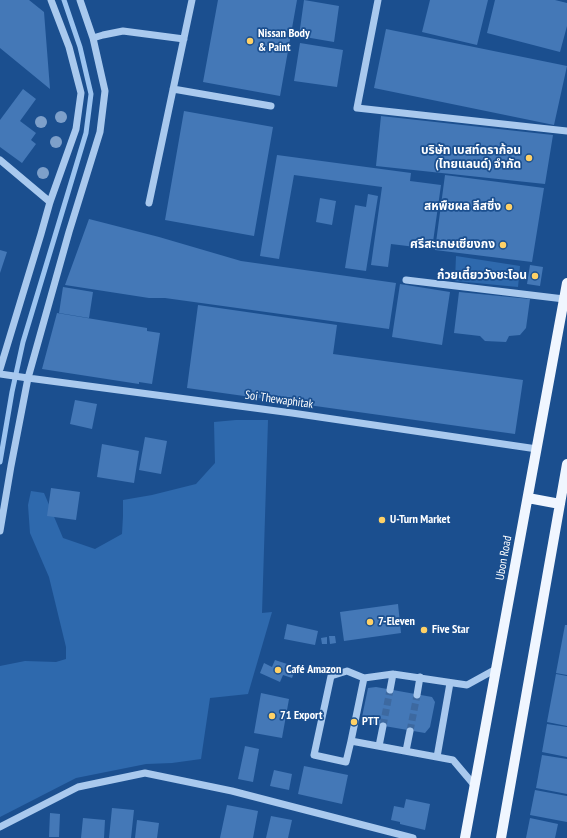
<!DOCTYPE html>
<meta charset="utf-8">
<style>
body{margin:0}
canvas{display:block;background:#1b4f8f}
</style>
<canvas width="567" height="838"></canvas>
<script>
const ctx = document.querySelector('canvas').getContext('2d');
ctx.lineJoin = 'round';
function fillPath(path, color) { ctx.fillStyle = color; ctx.fill(path, 'evenodd'); }
const shape = rows => new Path2D(rows.map(r => 'M' + r).join(''));
function stroke(path, color, width, dash) { ctx.strokeStyle = color; ctx.lineWidth = width; ctx.lineCap = dash ? 'butt' : 'round'; ctx.setLineDash(dash || []); ctx.stroke(path); }
function drawText(font, color, halo, rows, align = 'center') {
  ctx.font = font + ' "PT Sans Narrow","Noto Sans Thai",sans-serif'; ctx.lineWidth = 3.5; ctx.setLineDash([]); ctx.textBaseline = 'middle'; ctx.strokeStyle = halo; ctx.fillStyle = color; for (const [text, x, y, turn = 0] of rows) {
    ctx.save(); ctx.translate(x, y); ctx.rotate((+turn || 0) * Math.PI / 180); ctx.textAlign = isNaN(turn) ? turn : align; if (halo) ctx.strokeText(text, 0, 0); ctx.fillText(text, 0, 0); ctx.restore();
  }
}
fillPath(shape([
 [456,256,520,266,518,287,455,281],
 [236,420,268,420,262,613,272,612,248,694,210,698,201,759,172,763,146,764,76,778,0,817,0,666,25,661,56,662,66,659,66,647,49,577,30,533,28,505,31,491,44,493,63,538,95,549,122,534,123,516,123,500,152,495,196,484,215,463,214,422]
]), '#2e69ad');
stroke(shape([
 [0,462,12,392,23,342,86,133,91,94,80,47,64,0]
]), '#9cc4f0', 5);
fillPath(shape([
 [0,0,29,0,44,12,50,89,0,48],
 [218,0,297,0,280,96,203,82],
 [304,0,339,6,334,42,299,36],
 [430,0,488,0,477,45,422,32],
 [495,0,555,0,567,3,567,26,560,52,487,33],
 [386,29,567,66,554,125,374,88],
 [300,43,343,50,337,87,294,81],
 [23,89,36,99,20,121,36,133,31,140,36,144,22,163,0,147,0,120],
 [184,111,273,127,254,236,165,220],
 [381,116,553,135,545,184,376,166],
 [277,155,411,173,410,181,441,185,432,249,391,244,388,267,371,265,382,187,294,175,279,259,260,256],
 [445,175,544,188,532,262,435,250],
 [368,194,378,196,366,271,345,268,355,205,366,207],
 [320,198,336,201,332,225,316,222],
 [89,219,159,237,241,261,396,283,389,329,165,298,149,298,65,285],
 [0,250,7,252,0,273],
 [530,265,543,267,540,286,527,284],
 [400,284,450,292,442,345,392,337],
 [63,287,93,292,89,318,59,313],
 [459,292,530,299,526,328,520,335,509,336,506,342,485,341,480,336,454,333],
 [198,305,337,325,333,354,523,380,515,434,187,388],
 [57,313,147,328,147,331,160,333,152,384,139,382,139,384,42,369],
 [75,400,97,404,92,429,70,424],
 [145,437,167,441,161,474,139,470],
 [102,444,139,451,134,483,97,477],
 [51,488,80,492,76,520,47,516],
 [398,604,401,633,344,641,340,612],
 [287,624,318,631,315,645,284,639],
 [565,625,567,625,567,675,556,673],
 [421,626,428,627,426,634,420,633],
 [329,636,335,636,336,643,330,644],
 [327,637,327,644,322,644,321,638],
 [275,660,296,667,292,678,283,675,280,682,260,673,264,663,272,667],
 [556,674,567,676,567,726,547,722],
 [376,687,432,697,435,702,430,727,425,733,367,723,362,717,368,688],
 [261,693,289,699,282,738,254,733],
 [547,724,567,727,567,757,542,752],
 [245,746,259,749,253,782,238,779],
 [542,755,567,759,567,794,536,788],
 [304,766,348,775,342,804,298,794],
 [274,770,292,774,289,790,270,786],
 [535,790,567,796,567,822,530,815],
 [406,799,430,804,425,830,400,824,400,822,391,820,394,806,404,808],
 [227,805,258,811,253,838,220,838],
 [112,808,134,810,131,838,109,838],
 [50,813,60,814,59,837,49,837],
 [271,816,292,820,288,838,266,838],
 [83,818,105,820,104,838,81,838],
 [530,818,558,824,555,838,526,838],
 [137,820,159,823,157,838,135,838]
]), '#4478b7');
stroke(shape([
 [383,726,390,690],
 [410,731,417,695]
]), '#3d69a0', 7, [7, 3.5]);
stroke(shape([
 [378,0,357,108,567,131],
 [93,38,103,35,123,31,184,39],
 [173,89,271,106],
 [0,160,50,202],
 [149,203,192,0],
 [406,280,564,299],
 [0,369,41,234,50,202,76,129,81,93,69,47,51,0],
 [0,374,28,378,292,413,537,449],
 [0,531,11,466,28,378,69,232,100,132,105,91,93,38,80,0],
 [390,690,393,674],
 [417,695,420,677],
 [351,741,346,762,314,755,331,676,347,671,364,678],
 [379,746,383,726],
 [406,751,410,731],
 [437,757,450,683],
 [475,786,453,760,351,741,364,678,393,674,467,685,496,669],
 [0,827,78,787,145,773,232,791,413,838]
]), '#a9c9ee', 7);
stroke(shape([
 [528,498,560,504],
 [465,838,567,283],
 [501,838,567,464]
]), '#f0f6ff', 10);
ctx.fillStyle = '#7ea0ca';
for (const [x, y] of [
 [61,117],
 [41,122],
 [56,142],
 [43,173]
]) { ctx.beginPath(); ctx.arc(x, y, 6, 0, 2 * Math.PI); ctx.fill(); }
for (const [x, y, r, color] of [
 [250,41,4,"#ffd166"],
 [529,158,4,"#ffd166"],
 [509,207,4,"#ffd166"],
 [503,245,4,"#ffd166"],
 [535,276,4,"#ffd166"],
 [382,520,4,"#ffd166"],
 [370,622,4,"#ffd166"],
 [424,630,4,"#ffd166"],
 [278,670,4,"#ffd166"],
 [272,716,4,"#ffd166"],
 [354,722,4,"#ffd166"]
]) { const dot = new Path2D(); dot.arc(x, y, r, 0, 2 * Math.PI); ctx.fillStyle = color; ctx.fill(dot); stroke(dot, '#1b4f8f', 1.5); }
drawText('bold 12px', '#fff', '#1b4f8f', [
 ["Nissan Body",258,34],
 ["& Paint",258,48],
 ["บริษัท เบสท์ดราก้อน",521,151,"right"],
 ["(ไทยแลนด์) จำกัด",521,165,"right"],
 ["สหพืชผล ลีสซิ่ง",501,207,"right"],
 ["ศรีสะเกษเซียงกง",495,245,"right"],
 ["ก๋วยเตี๋ยววังชะโอน",527,276,"right"],
 ["U-Turn Market",390,520],
 ["7-Eleven",378,622],
 ["Five Star",432,630],
 ["Café Amazon",286,670],
 ["71 Export",280,716],
 ["PTT",362,722]
], 'left');
drawText('12px', '#fff', '#1b4f8f', [
 ["Soi Thewaphitak",279,400,8],
 ["Ubon Road",504,558,-80]
]);
</script>
